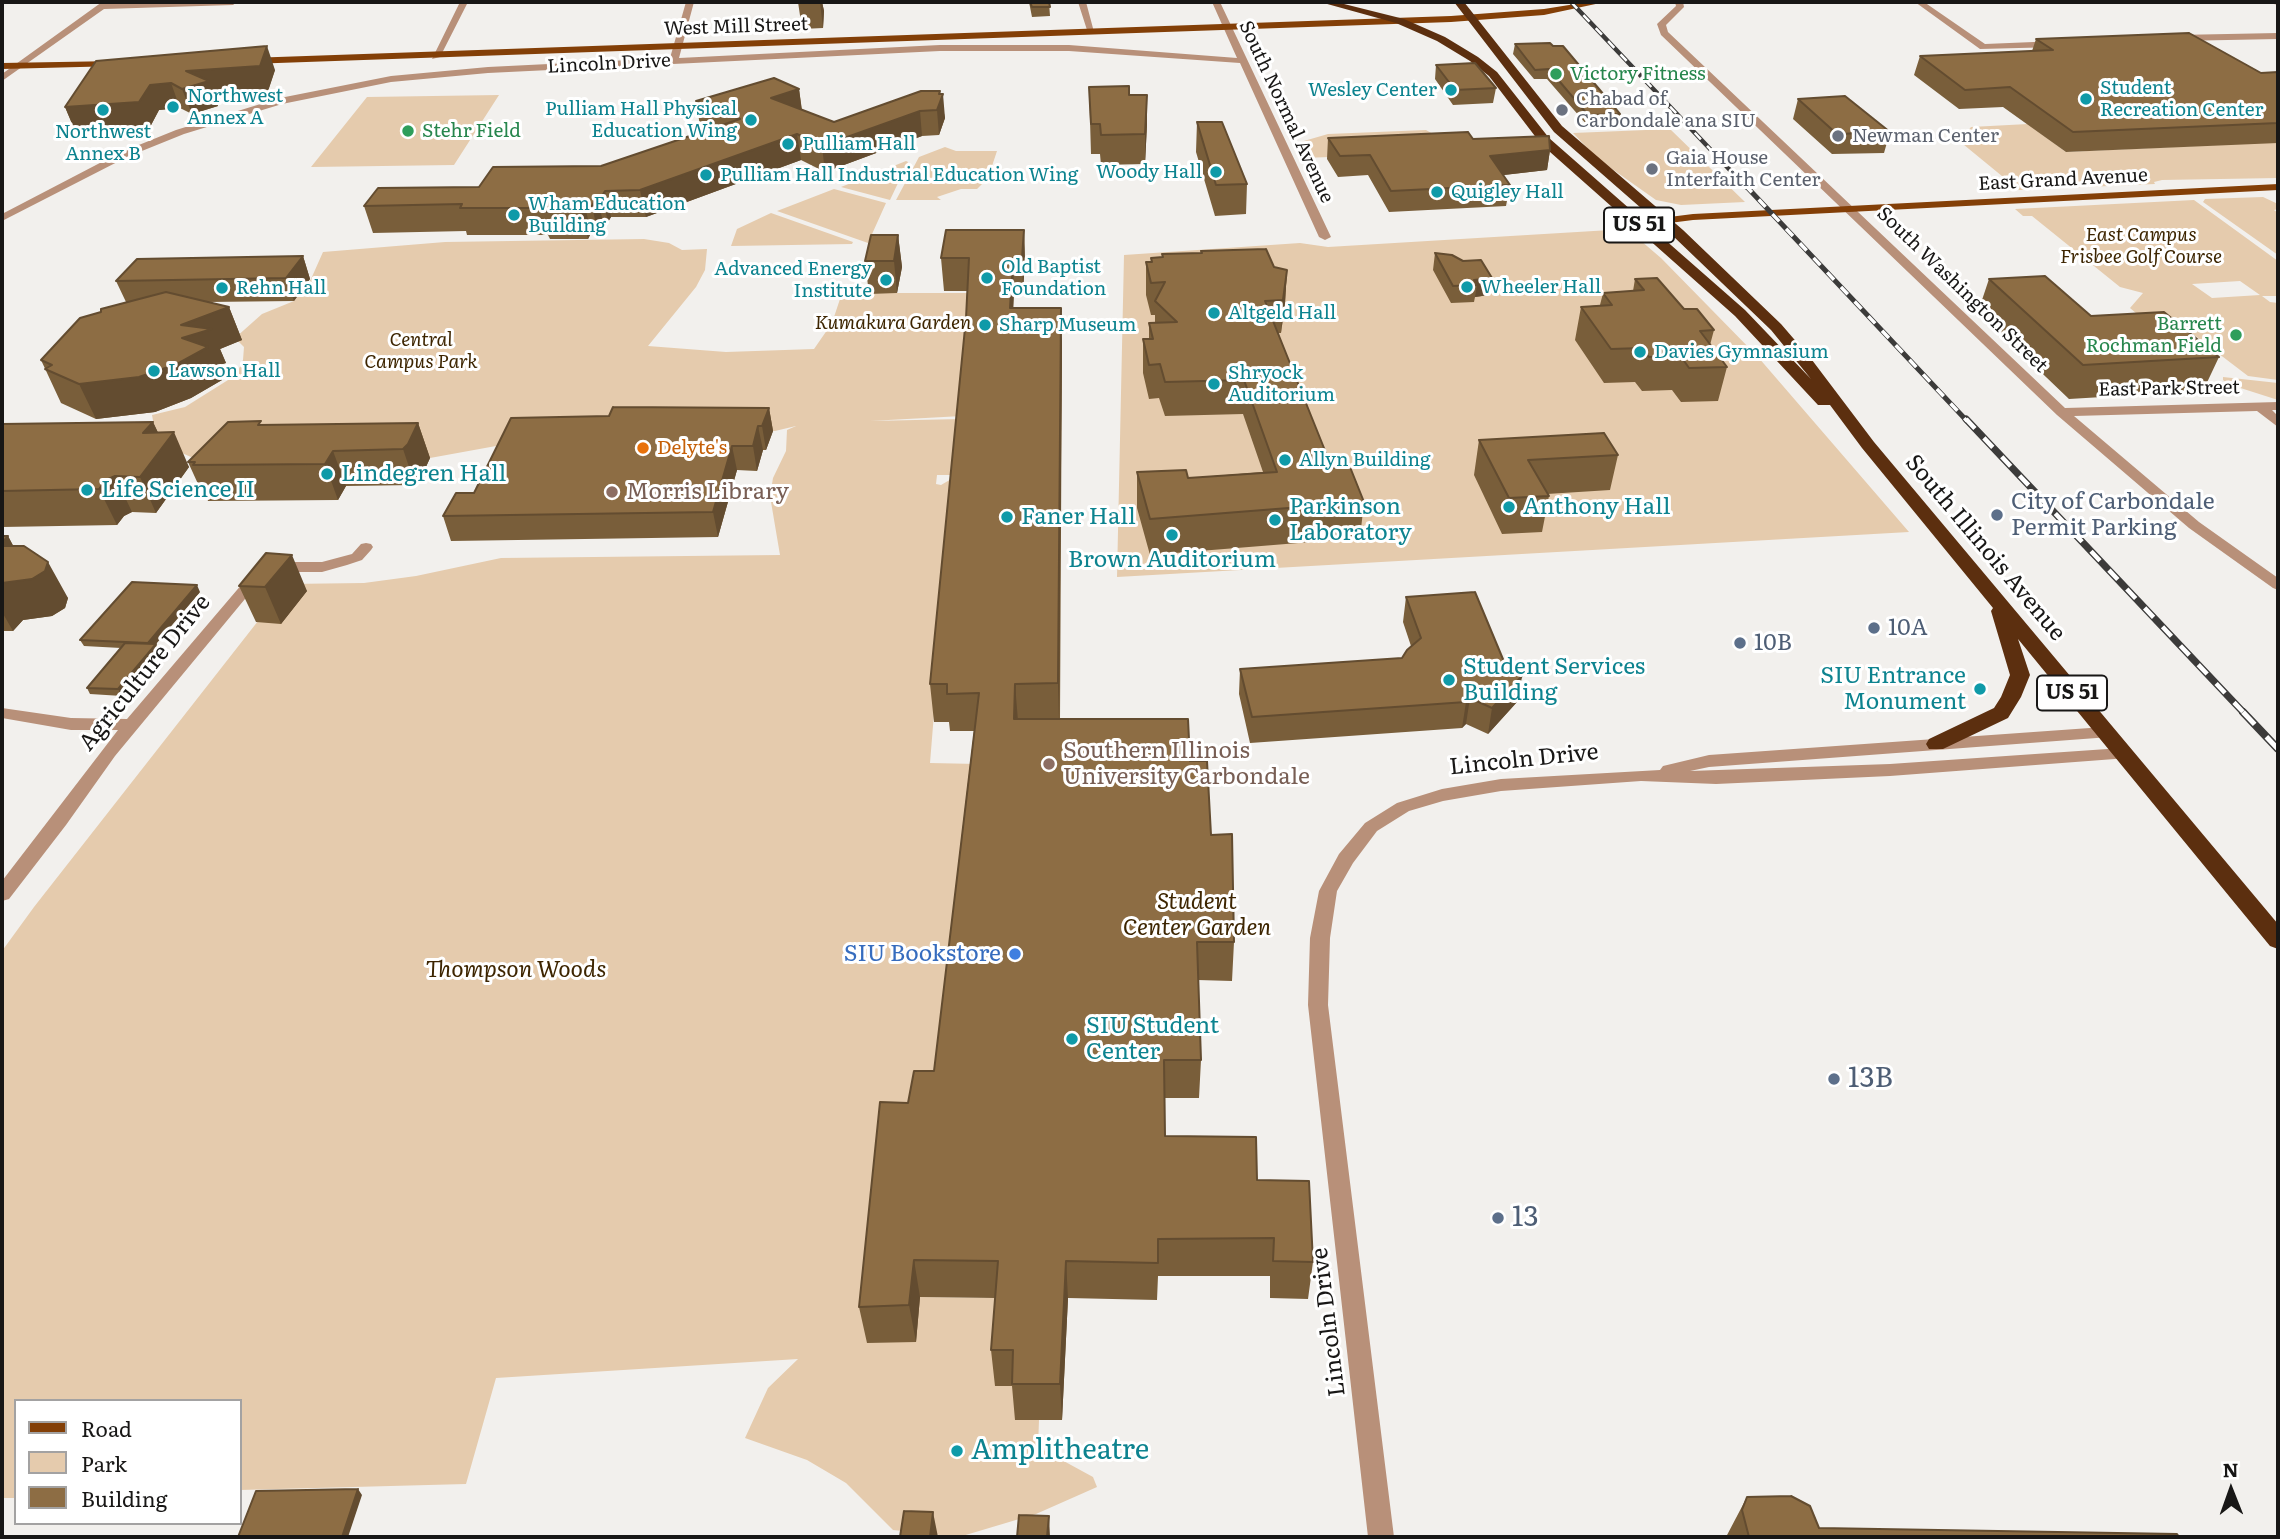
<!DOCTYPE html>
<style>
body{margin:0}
#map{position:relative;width:2280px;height:1539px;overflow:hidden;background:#f2f0ed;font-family:Literata,serif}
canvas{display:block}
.frame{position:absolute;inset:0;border:4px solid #181716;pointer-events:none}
.legend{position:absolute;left:14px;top:1399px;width:228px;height:126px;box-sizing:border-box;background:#fff;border:2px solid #a3a2a2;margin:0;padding:9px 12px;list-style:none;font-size:21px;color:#181716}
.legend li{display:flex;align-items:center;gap:14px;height:35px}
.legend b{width:35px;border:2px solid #a3a2a2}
.north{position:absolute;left:2196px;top:1455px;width:70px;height:70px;-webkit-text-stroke:5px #fff;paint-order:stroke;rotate:359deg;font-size:19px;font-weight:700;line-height:28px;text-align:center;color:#181716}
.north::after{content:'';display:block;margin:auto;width:24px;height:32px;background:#181716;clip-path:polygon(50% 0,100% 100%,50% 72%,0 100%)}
</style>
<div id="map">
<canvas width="2280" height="1539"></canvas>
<div class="frame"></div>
<ul class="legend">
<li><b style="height:9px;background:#833f07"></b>Road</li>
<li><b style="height:19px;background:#e5cbad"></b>Park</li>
<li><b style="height:19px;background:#8d6d44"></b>Building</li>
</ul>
<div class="north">N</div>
</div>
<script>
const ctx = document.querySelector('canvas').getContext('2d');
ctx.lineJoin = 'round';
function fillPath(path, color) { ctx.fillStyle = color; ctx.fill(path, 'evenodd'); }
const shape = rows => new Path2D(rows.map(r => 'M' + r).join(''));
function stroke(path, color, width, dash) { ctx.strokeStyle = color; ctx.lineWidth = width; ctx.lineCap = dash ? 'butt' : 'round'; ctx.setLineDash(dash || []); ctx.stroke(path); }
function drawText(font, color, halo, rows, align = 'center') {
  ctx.font = font + ' Literata,serif'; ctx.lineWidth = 6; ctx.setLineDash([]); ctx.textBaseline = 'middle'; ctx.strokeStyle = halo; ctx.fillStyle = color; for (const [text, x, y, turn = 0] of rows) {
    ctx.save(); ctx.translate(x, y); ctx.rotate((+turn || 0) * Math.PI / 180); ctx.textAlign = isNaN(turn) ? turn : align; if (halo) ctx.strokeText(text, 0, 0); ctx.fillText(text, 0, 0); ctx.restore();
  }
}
fillPath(shape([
 [499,95,454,165,311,167,367,97],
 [2028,124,2066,152,2278,142,2278,178,2162,180,2154,182,2155,184,2019,190,1958,140,1974,139,1967,132,1971,127],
 [1670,129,1745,202,1681,205,1656,200,1598,159,1573,133],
 [1426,130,1465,152,1303,158,1297,143,1328,134],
 [945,147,956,151,997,151,988,178,977,189,961,189,937,197,941,200,896,200,919,157],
 [906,161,908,162,890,200,841,187],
 [834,189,886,203,868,243,777,211],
 [2263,197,2278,204,2278,209,2274,210,2278,213,2278,255,2203,202,2205,199],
 [2194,200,2278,261,2278,296,2262,296,2270,302,2278,303,2278,380,2248,376,2189,331,2167,332,2143,319,2130,308,2143,293,2120,287,2032,216,2023,216,2015,209],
 [2240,281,2260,295,2212,298,2192,284],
 [771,213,853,242,852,244,731,246,737,229],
 [1627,229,1661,258,1758,357,1909,532,1117,577,1124,255,1300,243,1328,247],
 [644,239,669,243,682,250,707,249,705,270,696,287,648,346,726,352,814,349,832,323,842,293,971,293,962,416,870,421,962,419,957,475,937,475,936,484,941,485,953,478,930,763,978,764,920,1297,1002,1298,1017,1386,1015,1420,1039,1420,1038,1447,1093,1477,1097,1487,1036,1514,959,1537,893,1530,846,1483,807,1460,745,1438,768,1388,798,1359,496,1378,466,1484,240,1490,240,1401,16,1401,16,1498,2,1498,2,951,34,907,287,584,364,583,416,576,501,558,780,555,770,496,773,478,786,451,787,430,796,426,775,431,693,430,518,442,430,458,275,456,200,461,157,442,152,415,185,407,236,375,243,360,244,347,235,338,262,314,294,301,311,279,323,252,445,242],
 [2223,377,2278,383,2278,400,2228,384,2223,380]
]), '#e5cbad');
fillPath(shape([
 [102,2,110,3,237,2,233,5,104,9,2,81,2,74,102,2],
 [460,2,468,2,440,57,432,59,460,2],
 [686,2,694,2,679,58,940,45,1069,45,1237,58,1212,2,1220,2,1331,237,1325,240,1319,237,1240,63,1069,51,940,51,488,73,391,82,282,104,184,134,127,157,2,221,2,214,119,153,176,130,280,98,391,76,488,67,670,58,686,2],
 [1078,2,1086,2,1094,32,1087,30,1078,2],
 [1675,2,1683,2,1684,7,1666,25,1668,32,2065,408,2278,402,2278,410,2272,410,2278,416,2278,427,2257,411,2074,416,2199,522,2278,578,2278,590,2273,588,2189,528,2057,415,1661,35,1657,24,1676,6,1675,2],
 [1915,2,1924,2,1985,44,2058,41,2063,44,2058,47,1980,49,1915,2],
 [2273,2,2278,2,2278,5,2274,4,2273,2],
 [2278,33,2278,39,2177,41,2173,38,2177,35,2278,33],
 [366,543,371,544,373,547,371,550,362,560,347,565,322,572,279,572,264,576,115,756,66,825,9,899,2,901,2,881,118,730,71,730,2,718,2,708,71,718,127,719,254,570,278,562,322,562,352,554,361,544,366,543],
 [2104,727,2113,733,2110,737,1709,767,1690,771,1890,764,2122,748,2131,754,2128,758,1890,776,1716,784,1641,781,1501,791,1443,801,1409,811,1377,831,1353,863,1337,891,1330,938,1328,1005,1394,1537,1368,1537,1308,1005,1310,938,1319,891,1339,854,1365,823,1397,803,1442,789,1501,779,1660,770,1663,766,1709,755,2104,727]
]), '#b89079');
fillPath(shape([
 [1588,2,1605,2,1544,15,1451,22,249,64,244,61,249,58,1451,16,1544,9,1588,2],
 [116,61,119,62,119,66,2,69,2,63,116,61],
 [2278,184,2278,190,1693,220,1638,227,1632,224,1638,221,1693,214,2278,184]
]), '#833f07');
fillPath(shape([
 [1320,2,1336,2,1404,19,1445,37,1478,57,1497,72,1549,138,1745,310,1811,379,1771,330,1673,236,1554,132,1454,2,1464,2,1562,126,1683,230,1781,324,1812,360,1874,442,2278,924,2278,949,2270,946,2018,639,2030,675,2021,697,2008,718,1943,749,1929,749,1926,744,1929,739,1994,708,2001,697,2010,675,1991,611,1993,608,1862,448,1830,405,1818,405,1735,316,1541,144,1489,76,1470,61,1437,41,1396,23,1320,2]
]), '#5c2f0f');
const railFar3 = shape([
 [1571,2,1746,187]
]);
const railFar2 = shape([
 [1745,185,1967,421]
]);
const railFar1 = shape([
 [1966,419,2244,713]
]);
const rail = shape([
 [2243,712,2278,749]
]);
stroke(railFar3, '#3c3b3a', 4.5);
stroke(railFar2, '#3c3b3a', 5);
stroke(railFar1, '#3c3b3a', 7);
stroke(rail, '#3c3b3a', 8);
stroke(railFar3, '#fff', 2.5, [9]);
stroke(railFar2, '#fff', 3.5, [10]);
stroke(railFar1, '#fff', 4.5, [13]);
stroke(rail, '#fff', 5, [17]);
fillPath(shape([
 [798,2,822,2,824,11,823,28,802,29],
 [1029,2,1049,2,1050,16,1032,17],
 [2036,39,2261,73,2278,72,2278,143,2066,152,2003,107,1959,109,1914,75,1920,56,2032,51],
 [1515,44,1553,46,1620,114,1618,124,1587,125,1547,79,1534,79,1513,54],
 [96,61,275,70,268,91,214,94,218,106,192,114,180,108,159,110,150,127,76,133,65,107],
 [1436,65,1496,88,1493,103,1453,105,1435,79],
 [1089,87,1129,95,1147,124,1145,164,1101,165,1100,154,1091,154],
 [799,89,802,110,834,122,940,94,945,118,939,135,922,136,825,172,801,160,646,217,611,217,608,222,603,222,598,233,591,233,588,239,550,239,548,235,467,235,466,231,373,233,364,206,601,166,709,130,700,126,696,101],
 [1798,99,1890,132,1884,153,1832,154,1793,119],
 [1197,122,1247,184,1246,214,1215,216,1196,152],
 [1328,138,1473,139,1550,150,1547,170,1503,175,1510,185,1506,206,1389,212,1368,175,1338,177,1327,159],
 [1024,230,1025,262,1023,290,1014,290,1013,308,1062,341,1060,719,1190,761,1211,835,1234,942,1232,981,1198,980,1201,1060,1199,1098,1165,1098,1165,1136,1257,1180,1313,1262,1308,1299,1270,1298,1270,1276,1158,1276,1157,1300,1068,1298,1062,1420,1015,1420,1012,1386,995,1386,991,1350,995,1298,920,1297,916,1342,867,1343,859,1307,908,1103,934,1071,974,731,950,731,949,722,934,722,930,684,966,318,967,291,944,291,941,258],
 [898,235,902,267,897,293,869,294,865,261],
 [1201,251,1287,270,1285,303,1281,333,1278,333,1332,468,1364,502,1360,538,1150,555,1137,508,1137,472,1188,478,1263,472,1243,414,1165,416,1159,398,1149,399,1143,373,1143,339,1149,339,1149,323,1155,323,1155,315,1151,315,1146,295,1146,262,1151,262,1151,258,1162,257,1162,254,1201,253],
 [1435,253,1489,295,1475,297,1474,302,1451,303,1433,270],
 [303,256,310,279,294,301,207,302,229,307,242,340,220,349,226,363,216,366,222,380,191,398,155,412,96,419,61,403,41,360,101,312,126,302,116,281],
 [1635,279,1684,309,1714,330,1710,345,1727,367,1718,401,1681,402,1672,390,1642,391,1635,382,1604,383,1575,340,1581,307,1600,305,1603,293,1633,291],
 [1989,279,2091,316,2219,357,2203,391,2069,399,1978,312],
 [769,408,773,431,766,450,763,450,757,471,737,470,718,537,451,541,443,516,474,493,609,416],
 [153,422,158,433,189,467,156,513,132,512,124,516,117,525,2,527,2,424],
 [418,423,430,458,420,480,415,485,346,486,338,500,208,501,207,498,204,497,188,462,262,425],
 [1479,440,1618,455,1610,490,1547,494,1549,496,1542,532,1502,534,1474,475],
 [2,536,8,536,13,546,68,598,65,608,52,616,23,620,13,631,2,631],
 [266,553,307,591,281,624,256,622,239,586],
 [200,592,155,644,159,651,122,696,90,694,87,688,121,648,84,646,80,640],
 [1406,597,1505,664,1504,669,1522,676,1517,702,1488,734,1466,724,1462,728,1250,743,1239,694,1240,669,1402,658,1411,646,1403,622],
 [1747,1497,1819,1528,2179,1537,1726,1537]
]), '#795e3a');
fillPath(shape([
 [820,2,822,2,824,11,823,28],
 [267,46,275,70,268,91,214,94,218,106,192,114,182,89,186,71],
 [171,83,180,108,159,110,150,127,76,133,65,107,150,85],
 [799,89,802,113,771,98],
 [940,91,941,100,943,94,945,118,939,135,937,110],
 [1147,95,1147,124,1145,164,1145,134],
 [920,111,922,136,825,172,822,146],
 [797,134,801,160,646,217,640,190],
 [1550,150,1547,170,1487,177,1490,156],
 [605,191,611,217,608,222,602,196],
 [597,196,603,222,598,233,592,206],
 [585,206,591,233,588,239,581,212],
 [1024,230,1025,262,1023,290,1022,258],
 [898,235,902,267,897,293,894,261],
 [303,256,310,279,294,301,286,278],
 [1013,258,1014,290,1012,342,1010,308],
 [1287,270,1285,303,1281,333,1283,300],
 [1492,278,1489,295,1475,297,1477,285,1474,280],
 [229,307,242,340,220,349,226,363,216,366,222,380,191,398,155,412,96,419,79,384,182,338,181,325],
 [1061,308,1062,341,1059,720,1058,683],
 [769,408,773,431,766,450,762,426],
 [153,422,164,445,174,432,189,467,156,513,140,477,143,433],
 [418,423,430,458,420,480,415,485,403,449],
 [758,426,763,450,757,471,753,446],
 [732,446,737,470,718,537,713,512],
 [333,451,346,486,338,500,325,464],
 [115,476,132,512,124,516,117,525,99,489,106,480],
 [8,536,28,573,48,562,68,598,65,608,52,616,23,620,13,631,2,612,2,543],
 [292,555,307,591,281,624,265,587],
 [197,585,200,592,151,650,148,643],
 [156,644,159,651,122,696,118,689],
 [1522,676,1517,702,1488,734,1492,708],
 [1015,684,1018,721,1014,719],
 [1470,698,1466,724,1462,728,1466,702],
 [914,1260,920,1297,916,1342,909,1305],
 [1066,1261,1068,1298,1062,1420,1060,1384],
 [358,1489,362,1495,348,1537,342,1537],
 [933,1512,938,1537,930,1537],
 [1049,1516,1050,1537,1047,1537]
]), '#634c30');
const building = shape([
 [1030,2,1049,2,1050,7,1032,7,1030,2],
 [2189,33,2261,73,2278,72,2278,123,2073,132,2010,87,1965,90,1920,56,2053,50,2036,39,2189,33],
 [1550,43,1553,46,1563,46,1620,114,1588,115,1549,69,1535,70,1515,44,1550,43],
 [267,46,260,66,186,71,209,81,182,89,171,83,150,85,139,102,65,107,96,61,267,46],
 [1475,63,1496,88,1455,90,1436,65,1475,63],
 [774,78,799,89,771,98,834,122,921,91,940,91,939,94,943,94,937,110,920,111,822,146,797,134,640,190,605,191,602,196,597,196,592,206,585,206,581,212,543,212,545,208,460,208,462,204,364,206,378,188,479,187,493,167,601,166,740,119,696,101,774,78],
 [1129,86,1129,95,1147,95,1145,134,1101,135,1100,124,1091,124,1089,87,1129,86],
 [1845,96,1890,132,1837,134,1798,99,1845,96],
 [1197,122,1222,122,1247,184,1216,185,1197,122],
 [1468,132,1473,139,1549,136,1550,150,1490,156,1510,185,1391,191,1370,155,1340,156,1328,138,1468,132],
 [946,230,1024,230,1022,258,1013,258,1010,308,1061,308,1058,683,1015,684,1014,719,1188,719,1190,761,1207,761,1211,835,1232,834,1234,942,1197,942,1201,1060,1164,1060,1165,1136,1256,1137,1257,1180,1309,1181,1313,1262,1273,1261,1274,1238,1158,1239,1158,1263,1066,1261,1060,1384,1012,1384,1013,1350,991,1350,998,1261,914,1260,909,1305,859,1307,880,1102,908,1103,914,1071,934,1071,979,693,947,694,947,684,930,684,966,318,969,258,941,258,946,230],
 [871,235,898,235,894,261,865,261,871,235],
 [1266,249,1274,267,1287,270,1283,300,1265,301,1332,468,1350,467,1364,502,1150,519,1137,472,1186,470,1188,478,1277,472,1244,380,1165,382,1160,364,1149,365,1143,339,1153,339,1149,323,1177,322,1155,301,1165,282,1151,283,1146,262,1152,262,1151,258,1163,257,1162,254,1202,253,1201,251,1266,249],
 [1435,253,1452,255,1463,261,1481,260,1492,278,1474,280,1477,285,1453,286,1435,253],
 [303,256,286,278,116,281,137,259,303,256],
 [2045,276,2091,316,2164,312,2219,357,2083,365,1989,279,2045,276],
 [1657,278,1684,309,1697,309,1714,330,1700,331,1727,367,1689,368,1680,355,1649,357,1642,348,1611,349,1581,307,1612,305,1603,293,1644,290,1635,279,1657,278],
 [166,292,229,307,181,325,212,329,182,338,208,347,177,364,139,377,79,384,45,369,52,365,41,360,80,318,101,312,101,309,166,292],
 [613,407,769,408,762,426,758,426,753,446,732,446,713,512,443,516,456,493,474,493,511,418,609,416,613,407],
 [261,421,258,425,418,423,408,444,403,449,333,451,325,464,193,465,195,462,188,462,228,422,261,421],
 [153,422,143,433,174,432,140,477,115,476,106,480,99,489,2,491,2,424,153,422],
 [1604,433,1618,455,1528,460,1549,496,1509,498,1479,440,1604,433],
 [2,536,8,536,2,543,2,536],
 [2,546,24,546,48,562,45,571,32,579,2,583,2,546],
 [266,553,292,555,265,587,239,586,266,553],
 [132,582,197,585,148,643,80,640,132,582],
 [1475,592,1505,664,1502,668,1522,676,1492,708,1470,698,1466,702,1252,717,1240,669,1402,658,1407,650,1421,638,1406,597,1475,592],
 [125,643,156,644,118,689,87,688,125,643],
 [358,1489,342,1537,238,1537,256,1491,358,1489],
 [1791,1496,1810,1506,1819,1528,2177,1534,2179,1537,1749,1537,1742,1510,1747,1497,1791,1496],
 [904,1511,933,1512,930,1537,900,1537,904,1511],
 [1019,1515,1049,1516,1047,1537,1017,1537,1019,1515]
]);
fillPath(building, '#8d6d44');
stroke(building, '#634c30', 2);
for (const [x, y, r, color] of [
 [1556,74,7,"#2e9e5b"],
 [1451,90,7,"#0f9aa8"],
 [2086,99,7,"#0f9aa8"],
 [173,107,7,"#0f9aa8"],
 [103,110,7,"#0f9aa8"],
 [1562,110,7,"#6b7280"],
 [751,120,7,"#0f9aa8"],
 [408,131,7,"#2e9e5b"],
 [1838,136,7,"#6b7280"],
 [788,144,7,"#0f9aa8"],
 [1652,169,7,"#6b7280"],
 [1216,172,7,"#0f9aa8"],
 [706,175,7,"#0f9aa8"],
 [1437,192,7,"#0f9aa8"],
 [514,215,7,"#0f9aa8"],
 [987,278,7,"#0f9aa8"],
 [886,280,7,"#0f9aa8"],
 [1467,287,7,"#0f9aa8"],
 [222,288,7,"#0f9aa8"],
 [1214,313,7,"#0f9aa8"],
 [985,325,7,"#0f9aa8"],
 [2236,335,7,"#2e9e5b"],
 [1640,352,7,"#0f9aa8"],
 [154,371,7,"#0f9aa8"],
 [1214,384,7,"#0f9aa8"],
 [643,448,7,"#e8710a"],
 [1285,460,7,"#0f9aa8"],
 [327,474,7,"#0f9aa8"],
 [87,490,7,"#0f9aa8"],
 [612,492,7,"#8d6e63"],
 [1509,507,7,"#0f9aa8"],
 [1997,515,7,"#5c6f8a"],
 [1007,517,7,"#0f9aa8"],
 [1275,520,7,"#0f9aa8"],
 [1172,535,7,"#0f9aa8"],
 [1874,628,7,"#5c6f8a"],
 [1740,643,7,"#5c6f8a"],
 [1449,680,7,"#0f9aa8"],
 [1980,689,7,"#0f9aa8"],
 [1049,764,7,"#8d6e63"],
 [1015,954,7,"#3f7fe0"],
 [1072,1039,7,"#0f9aa8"],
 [1834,1079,7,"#5c6f8a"],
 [1498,1218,7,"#5c6f8a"],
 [957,1451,7,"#0f9aa8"]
]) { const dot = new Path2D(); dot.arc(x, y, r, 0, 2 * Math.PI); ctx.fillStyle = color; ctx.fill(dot); stroke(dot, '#fff', 2.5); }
drawText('19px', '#181716', '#fff', [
 ["West Mill Street",736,27,-2],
 ["Lincoln Drive",609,64,-3],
 ["South Normal Avenue",1286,112,65],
 ["East Grand Avenue",2063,180,-3],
 ["South Washington Street",1962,290,44],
 ["East Park Street",2169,389,-1]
]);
drawText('19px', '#27864d', '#fff', [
 ["Victory Fitness",1570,74],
 ["Stehr Field",422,131],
 ["Barrett",2222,324,"right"],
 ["Rochman Field",2222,346,"right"]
], 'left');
drawText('19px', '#0d838f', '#fff', [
 ["Student",2100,88],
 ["Recreation Center",2100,110],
 ["Wesley Center",1437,90,"right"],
 ["Northwest",187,96],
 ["Annex A",187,118],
 ["Pulliam Hall Physical",737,109,"right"],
 ["Education Wing",737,131,"right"],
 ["Northwest",103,132,"center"],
 ["Annex B",103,154,"center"],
 ["Pulliam Hall",802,144],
 ["Woody Hall",1202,172,"right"],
 ["Pulliam Hall Industrial Education Wing",720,175],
 ["Quigley Hall",1451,192],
 ["Wham Education",528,204],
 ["Building",528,226],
 ["Old Baptist",1001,267],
 ["Foundation",1001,289],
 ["Advanced Energy",872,269,"right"],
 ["Institute",872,291,"right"],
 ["Wheeler Hall",1481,287],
 ["Rehn Hall",236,288],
 ["Altgeld Hall",1228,313],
 ["Sharp Museum",999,325],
 ["Davies Gymnasium",1654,352],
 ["Lawson Hall",168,371],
 ["Shryock",1228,373],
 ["Auditorium",1228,395],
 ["Allyn Building",1299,460]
], 'left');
drawText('19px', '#5b616d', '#fff', [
 ["Chabad of",1576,99],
 ["Carbondale ana SIU",1576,121],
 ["Newman Center",1852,136],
 ["Gaia House",1666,158],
 ["Interfaith Center",1666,180]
], 'left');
drawText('italic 19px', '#3d2501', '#fff', [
 ["East Campus",2141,235],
 ["Frisbee Golf Course",2141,257],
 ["Kumakura Garden",893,323],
 ["Central",421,340],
 ["Campus Park",421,362]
]);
drawText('19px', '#c56008', '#fff', [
 ["Delyte's",657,448]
], 'left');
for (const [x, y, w] of [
 [1639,225,70],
 [2072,693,70]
]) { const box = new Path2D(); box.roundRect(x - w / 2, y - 17.5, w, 35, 5); ctx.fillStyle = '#fff'; ctx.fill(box); stroke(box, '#181716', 2); }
drawText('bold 21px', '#181716', null, [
 ["US 51",1639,225],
 ["US 51",2072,693]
]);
drawText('23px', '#0d838f', '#fff', [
 ["Lindegren Hall",341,474],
 ["Life Science II",101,490],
 ["Parkinson",1289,507],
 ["Laboratory",1289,533],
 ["Anthony Hall",1523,507],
 ["Faner Hall",1021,517],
 ["Brown Auditorium",1172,560,"center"],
 ["Student Services",1463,667],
 ["Building",1463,693],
 ["SIU Entrance",1966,676,"right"],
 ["Monument",1966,702,"right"],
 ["SIU Student",1086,1026],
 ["Center",1086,1052]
], 'left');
drawText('23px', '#785e54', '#fff', [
 ["Morris Library",626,492],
 ["Southern Illinois",1063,751],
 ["University Carbondale",1063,777]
], 'left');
drawText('23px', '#4e5e75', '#fff', [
 ["City of Carbondale",2011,502],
 ["Permit Parking",2011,528],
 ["10A",1888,628],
 ["10B",1754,643]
], 'left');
drawText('23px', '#181716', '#fff', [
 ["South Illinois Avenue",1985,548,50],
 ["Agriculture Drive",145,673,-51],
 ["Lincoln Drive",1524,760,-6],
 ["Lincoln Drive",1329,1322,-97]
]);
drawText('italic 23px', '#3d2501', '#fff', [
 ["Student",1197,902],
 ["Center Garden",1197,928],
 ["Thompson Woods",516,970]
]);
drawText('23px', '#366cbe', '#fff', [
 ["SIU Bookstore",1001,954]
], 'right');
drawText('28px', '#4e5e75', '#fff', [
 ["13B",1848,1079],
 ["13",1512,1218]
], 'left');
drawText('28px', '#0d838f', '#fff', [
 ["Amplitheatre",971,1451]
], 'left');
</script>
